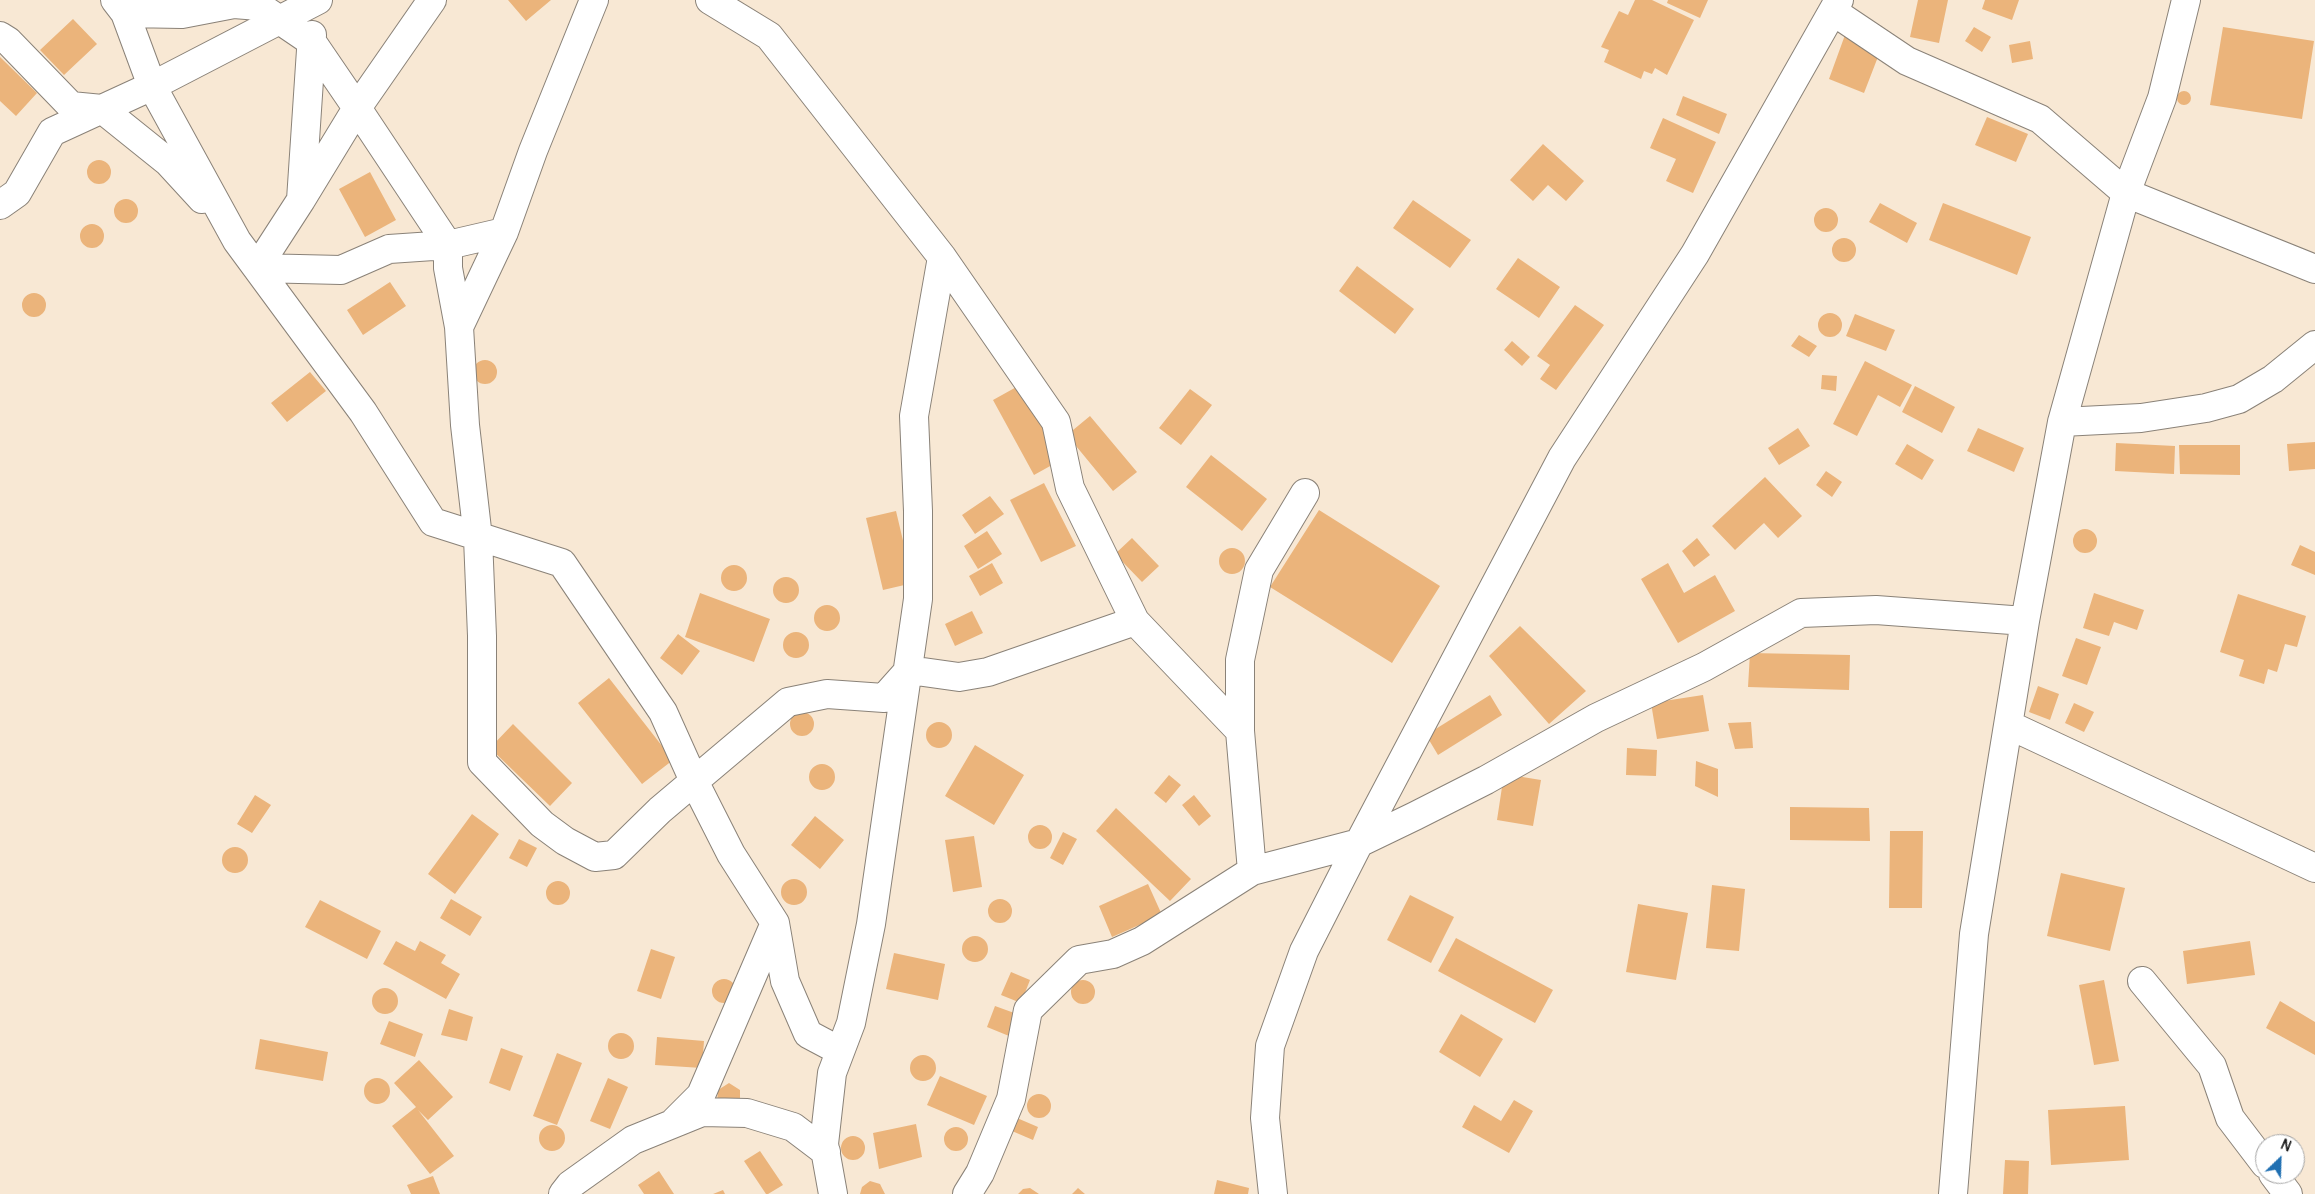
<!DOCTYPE html>
<style>
body{margin:0}
#map{position:relative;width:2315px;height:1194px;overflow:hidden;background:#f8e8d4;font-family:Pangolin,sans-serif}
canvas{display:block}
.north{position:absolute;left:2255px;top:1134px;width:50px;height:50px;box-sizing:border-box;background:#fff;border:1px solid #a4a4a4;border-radius:50%;rotate:24deg;font-size:14px;font-weight:700;line-height:20px;text-align:center;color:#1c1c1c}
.north::after{content:'';display:block;margin:auto;width:18px;height:22px;background:#1f6fb2;clip-path:polygon(50% 0,100% 100%,50% 72%,0 100%)}
</style>
<div id="map">
<canvas width="2315" height="1194"></canvas>
<div class="north">N</div>
</div>
<script>
const ctx = document.querySelector('canvas').getContext('2d');
ctx.lineJoin = 'round';
function fillPath(path, color) { ctx.fillStyle = color; ctx.fill(path, 'evenodd'); }
const shape = rows => new Path2D(rows.map(r => 'M' + r).join(''));
function stroke(path, color, width, dash) { ctx.strokeStyle = color; ctx.lineWidth = width; ctx.lineCap = dash ? 'butt' : 'round'; ctx.setLineDash(dash || []); ctx.stroke(path); }
fillPath(shape([
 [508,0,551,0,526,21],
 [1635,0,1652,0,1694,20,1667,75,1655,68,1652,74,1644,71,1641,79,1604,62,1609,50,1601,47,1619,11,1628,15],
 [1668,0,1708,0,1700,18,1667,3],
 [1918,0,1948,0,1939,43,1910,37],
 [1985,0,2019,0,2012,20,1982,9],
 [73,19,97,44,64,75,40,50],
 [1974,27,1991,37,1982,52,1965,41],
 [2223,27,2314,41,2302,119,2210,105],
 [1845,35,1881,49,1864,93,1829,79],
 [2030,41,2033,59,2012,63,2009,45],
 [0,57,37,93,16,116,0,101],
 '2177 98a7 7 0 1 1 14 0a7 7 0 1 1-14 0Z',
 [1683,96,1727,114,1719,134,1676,115],
 [1987,117,2028,134,2016,162,1975,145],
 [1663,118,1716,142,1693,193,1666,181,1676,159,1650,148],
 [1543,144,1584,181,1566,201,1548,185,1533,201,1510,180],
 '87 172a12 12 0 1 1 24 0a12 12 0 1 1-24 0Z',
 [370,172,396,220,365,237,339,189],
 '114 211a12 12 0 1 1 24 0a12 12 0 1 1-24 0Z',
 [1413,200,1471,240,1450,268,1393,228],
 [1880,203,1917,223,1907,243,1869,222],
 [1943,203,2031,237,2017,275,1929,240],
 '1814 220a12 12 0 1 1 24 0a12 12 0 1 1-24 0Z',
 '80 236a12 12 0 1 1 24 0a12 12 0 1 1-24 0Z',
 '1832 250a12 12 0 1 1 24 0a12 12 0 1 1-24 0Z',
 [1518,258,1560,287,1539,318,1496,289],
 [1357,266,1414,309,1395,334,1339,291],
 [390,282,406,306,363,335,347,310],
 '22 305a12 12 0 1 1 24 0a12 12 0 1 1-24 0Z',
 [1575,305,1604,325,1556,390,1540,379,1550,365,1537,356],
 '1818 325a12 12 0 1 1 24 0a12 12 0 1 1-24 0Z',
 [1855,314,1895,330,1886,351,1846,336],
 [1799,335,1817,346,1809,357,1791,346],
 [1512,341,1530,357,1522,366,1504,350],
 '473 372a12 12 0 1 1 24 0a12 12 0 1 1-24 0Z',
 [1865,361,1912,385,1900,407,1878,395,1857,436,1833,424],
 [310,372,326,391,287,422,271,403],
 [1822,375,1837,376,1836,391,1821,389],
 [1020,385,1061,460,1034,475,993,400],
 [1915,386,1955,407,1942,433,1902,412],
 [1190,389,1212,405,1181,445,1159,428],
 [1090,416,1137,472,1113,491,1067,435],
 [1798,428,1810,446,1779,465,1768,448],
 [1978,428,2024,448,2014,472,1967,451],
 [2315,442,2315,469,2289,471,2287,444],
 [2116,443,2175,446,2174,474,2115,471],
 [1907,444,1934,460,1922,480,1895,464],
 [2179,445,2240,445,2240,475,2180,474],
 [1211,455,1267,499,1242,531,1186,487],
 [1826,471,1842,482,1832,497,1816,485],
 [1765,477,1802,516,1778,538,1764,523,1735,550,1712,526],
 [1044,483,1076,546,1041,562,1010,500],
 [990,496,1004,514,975,534,962,515],
 [1319,510,1440,586,1392,663,1270,587],
 [896,511,913,583,883,590,866,518],
 '2073 541a12 12 0 1 1 24 0a12 12 0 1 1-24 0Z',
 [987,531,1002,554,978,569,964,546],
 [1132,538,1159,566,1142,582,1115,554],
 [1697,538,1710,555,1694,567,1682,551],
 [2300,545,2315,552,2315,575,2291,565],
 '1219 561a13 13 0 1 1 26 0a13 13 0 1 1-26 0Z',
 [992,563,1003,583,980,596,969,576],
 [1668,563,1684,593,1715,575,1735,611,1678,643,1641,579],
 '721 578a13 13 0 1 1 26 0a13 13 0 1 1-26 0Z',
 '773 590a13 13 0 1 1 26 0a13 13 0 1 1-26 0Z',
 [700,593,770,619,754,662,685,637],
 [2094,593,2144,610,2137,630,2114,622,2109,636,2083,628],
 [2238,594,2306,616,2297,647,2285,644,2277,672,2268,669,2264,684,2239,676,2244,660,2220,652],
 '814 618a13 13 0 1 1 26 0a13 13 0 1 1-26 0Z',
 [972,611,983,633,955,646,945,624],
 [1520,626,1586,691,1549,724,1489,656],
 '783 645a13 13 0 1 1 26 0a13 13 0 1 1-26 0Z',
 [678,634,700,651,682,675,660,658],
 [2076,638,2101,647,2087,685,2062,676],
 [1750,653,1850,655,1849,690,1748,687],
 [609,678,673,760,642,784,578,703],
 [2038,686,2059,694,2050,720,2029,712],
 [1490,695,1502,715,1438,755,1426,735],
 [1703,695,1709,731,1657,739,1651,703],
 [2074,703,2094,712,2084,732,2065,723],
 '790 724a12 12 0 1 1 24 0a12 12 0 1 1-24 0Z',
 [1751,722,1753,748,1735,749,1728,723],
 '926 735a13 13 0 1 1 26 0a13 13 0 1 1-26 0Z',
 [513,724,572,783,550,806,490,748],
 [975,745,1024,775,994,825,945,796],
 [1627,748,1657,750,1656,776,1626,775],
 [1696,761,1718,769,1718,797,1695,786],
 '809 777a13 13 0 1 1 26 0a13 13 0 1 1-26 0Z',
 [1504,774,1541,780,1533,826,1497,820],
 [1169,775,1181,785,1166,803,1154,793],
 [255,795,271,805,252,833,237,824],
 [1194,795,1211,816,1199,826,1182,805],
 [1790,807,1869,808,1870,841,1790,840],
 [1116,808,1191,879,1170,901,1096,831],
 [472,814,499,834,455,894,428,874],
 [815,816,844,840,820,869,791,845],
 '1028 837a12 12 0 1 1 24 0a12 12 0 1 1-24 0Z',
 [1890,831,1923,831,1922,908,1889,908],
 [1063,832,1077,839,1063,865,1050,858],
 [974,836,982,887,953,892,945,840],
 [519,839,537,848,527,867,509,858],
 '222 860a13 13 0 1 1 26 0a13 13 0 1 1-26 0Z',
 [2061,873,2125,888,2110,951,2047,936],
 '781 892a13 13 0 1 1 26 0a13 13 0 1 1-26 0Z',
 '546 893a12 12 0 1 1 24 0a12 12 0 1 1-24 0Z',
 [1148,884,1162,915,1112,937,1099,906],
 [1712,885,1745,889,1739,951,1706,948],
 [1410,895,1454,917,1431,963,1387,940],
 '988 911a12 12 0 1 1 24 0a12 12 0 1 1-24 0Z',
 [451,899,482,917,470,936,440,918],
 [320,900,381,931,367,959,305,927],
 [1638,904,1688,913,1676,980,1626,972],
 '962 949a13 13 0 1 1 26 0a13 13 0 1 1-26 0Z',
 [1456,938,1553,990,1535,1023,1438,971],
 [396,941,415,951,420,941,446,955,441,963,460,974,446,999,383,964],
 [2250,941,2255,975,2187,984,2183,951],
 [651,949,675,957,661,999,637,991],
 [894,953,945,964,938,1000,886,989],
 [1011,972,1030,980,1021,1003,1001,995],
 '712 991a12 12 0 1 1 24 0a12 12 0 1 1-24 0Z',
 '1071 992a12 12 0 1 1 24 0a12 12 0 1 1-24 0Z',
 [2104,980,2119,1061,2094,1065,2079,985],
 '372 1001a13 13 0 1 1 26 0a13 13 0 1 1-26 0Z',
 [2280,1001,2315,1022,2315,1055,2266,1028],
 [995,1006,1017,1014,1009,1036,987,1027],
 [449,1009,473,1017,467,1041,441,1035],
 [1461,1014,1503,1039,1480,1077,1439,1052],
 [389,1021,423,1034,415,1057,380,1044],
 '608 1046a13 13 0 1 1 26 0a13 13 0 1 1-26 0Z',
 [657,1037,704,1041,702,1068,655,1065],
 [260,1039,328,1052,323,1081,255,1069],
 [501,1048,523,1056,510,1091,489,1083],
 [557,1053,582,1063,557,1125,533,1116],
 '910 1068a13 13 0 1 1 26 0a13 13 0 1 1-26 0Z',
 [419,1060,453,1097,428,1120,418,1110,454,1156,430,1174,392,1126,416,1107,394,1083],
 [940,1076,987,1096,974,1125,927,1105],
 [608,1078,628,1087,610,1129,590,1121],
 '364 1091a13 13 0 1 1 26 0a13 13 0 1 1-26 0Z',
 [729,1083,740,1090,740,1102,717,1103,718,1090],
 '1027 1106a12 12 0 1 1 24 0a12 12 0 1 1-24 0Z',
 [1514,1100,1533,1111,1509,1153,1462,1127,1474,1105,1501,1121],
 [2125,1106,2129,1160,2051,1165,2048,1110],
 [1017,1118,1038,1127,1033,1140,1012,1131],
 [916,1124,922,1157,879,1169,873,1133],
 '539 1138a13 13 0 1 1 26 0a13 13 0 1 1-26 0Z',
 '944 1139a12 12 0 1 1 24 0a12 12 0 1 1-24 0Z',
 '841 1148a12 12 0 1 1 24 0a12 12 0 1 1-24 0Z',
 [760,1151,783,1185,768,1194,766,1194,744,1161],
 [2005,1160,2029,1161,2028,1194,2003,1194],
 [659,1171,674,1194,644,1194,638,1185],
 [433,1176,440,1194,411,1194,407,1185],
 [1217,1180,1249,1188,1248,1194,1214,1194],
 [870,1181,880,1184,885,1194,860,1194,862,1187],
 [1030,1188,1039,1194,1018,1194,1023,1189],
 [1078,1188,1085,1194,1072,1194],
 [723,1190,725,1194,713,1194]
]), '#ebb47b');
const minor = shape([
 [115,0,125,13,152,86,237,241,363,412,433,522,562,563,663,712,694,781,731,854,775,923,785,981,808,1034,840,1051],
 [432,0,357,108,448,245,448,268,459,327,465,425,478,538,482,636,482,762,542,824,565,841,595,857,614,855,660,810,788,702,827,694,884,698,909,670],
 [710,0,769,36,942,257,1056,422,1070,488,1135,621,1240,731,1252,871],
 [1834,12,1907,61,2040,119,2126,193,2315,269],
 [125,13,182,14,234,4,259,6,312,42,357,108,301,200],
 [0,36,8,41,71,106,102,109,168,162,202,199],
 [0,205,17,193,52,132,152,86,318,0],
 [257,268,301,200,312,35],
 [257,268,341,270,389,249,448,245,504,232],
 [459,327,504,232,533,151,594,0],
 [2062,422,2141,418,2206,408,2239,399,2273,379,2315,345],
 [909,670,959,677,988,672,1135,621],
 [2009,725,2315,868],
 [1240,731,1240,660,1259,570,1305,493],
 [2142,981,2212,1066,2230,1118,2265,1164],
 [675,1121,701,1095,775,923],
 [2273,1174,2288,1194],
 [563,1194,570,1185,633,1140,702,1112,747,1113,793,1127,826,1152],
 [833,1194,824,1144,832,1073,851,1023,871,924,918,599,918,511,914,416,942,257],
 [967,1194,980,1173,1011,1099,1028,1010,1079,960,1113,954,1142,941,1252,871,1359,843,1415,816,1486,780,1596,718,1704,667,1801,613,1876,610,2025,621],
 [1273,1194,1265,1118,1270,1046,1304,951,1359,843,1562,458,1695,254,1839,0],
 [1953,1194,1974,934,2025,621,2062,422,2126,193,2162,98,2186,0]
]);
stroke(minor, '#8a8278', 30);
stroke(minor, '#fff', 28);
</script>
